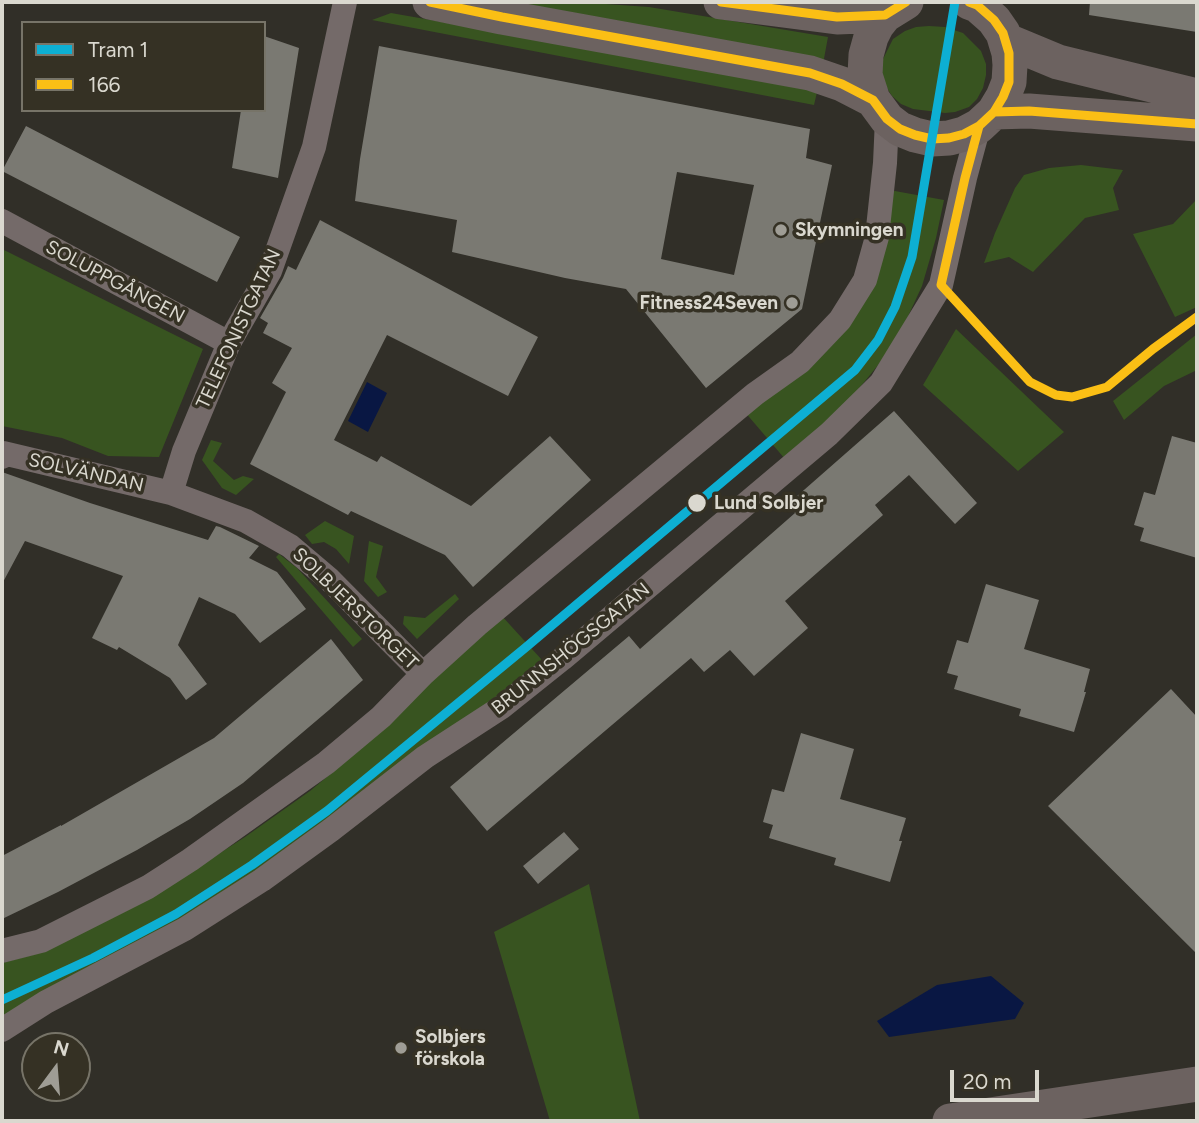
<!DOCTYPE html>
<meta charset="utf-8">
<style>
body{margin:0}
#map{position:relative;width:1199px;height:1123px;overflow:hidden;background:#312f28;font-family:Figtree,sans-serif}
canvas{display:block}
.frame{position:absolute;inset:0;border:4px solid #dad8cf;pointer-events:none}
.legend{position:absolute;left:21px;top:21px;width:245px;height:91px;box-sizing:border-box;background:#353124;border:2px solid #777468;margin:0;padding:9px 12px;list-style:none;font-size:21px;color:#dad8cf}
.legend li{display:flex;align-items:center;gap:14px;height:35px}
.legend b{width:35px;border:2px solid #777468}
.north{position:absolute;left:21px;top:1032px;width:70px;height:70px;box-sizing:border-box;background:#353124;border:2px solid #777468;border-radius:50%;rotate:16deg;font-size:19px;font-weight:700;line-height:28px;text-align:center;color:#dad8cf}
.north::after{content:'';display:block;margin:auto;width:24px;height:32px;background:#9f9d95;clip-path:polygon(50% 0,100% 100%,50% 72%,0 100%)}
.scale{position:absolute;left:950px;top:1070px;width:89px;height:32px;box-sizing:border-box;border:4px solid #dad8cf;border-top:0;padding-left:9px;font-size:21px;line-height:24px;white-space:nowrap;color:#dad8cf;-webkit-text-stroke:5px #353124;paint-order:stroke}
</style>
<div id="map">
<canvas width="1199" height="1123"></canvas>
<div class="frame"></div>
<ul class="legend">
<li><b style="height:9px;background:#0dafd3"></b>Tram 1</li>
<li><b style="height:9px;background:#fbbf15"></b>166</li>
</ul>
<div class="north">N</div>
<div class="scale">20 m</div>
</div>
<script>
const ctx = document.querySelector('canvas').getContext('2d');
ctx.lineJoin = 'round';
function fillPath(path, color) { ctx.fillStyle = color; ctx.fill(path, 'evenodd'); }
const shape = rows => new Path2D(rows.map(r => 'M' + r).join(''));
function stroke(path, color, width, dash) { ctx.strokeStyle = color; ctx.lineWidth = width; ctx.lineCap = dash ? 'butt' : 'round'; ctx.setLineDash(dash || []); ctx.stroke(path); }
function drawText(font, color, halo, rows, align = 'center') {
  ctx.font = font + ' Figtree,sans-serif'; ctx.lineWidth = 7; ctx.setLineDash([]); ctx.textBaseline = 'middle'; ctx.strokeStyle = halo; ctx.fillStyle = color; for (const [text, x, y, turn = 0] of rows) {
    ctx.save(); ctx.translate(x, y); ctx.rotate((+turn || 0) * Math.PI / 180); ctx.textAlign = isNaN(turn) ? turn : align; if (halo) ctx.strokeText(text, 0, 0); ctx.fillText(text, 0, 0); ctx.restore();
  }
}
fillPath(shape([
 [491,2,577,2,649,7,828,37,823,64],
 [391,13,818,88,814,105,372,20],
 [929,26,945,27,963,33,981,51,986,64,986,75,983,88,977,99,969,107,955,112,945,113,913,109,901,104,892,96,885,85,882,74,882,61,893,39,905,31,916,27],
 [1081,165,1123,170,1113,188,1119,210,1085,218,1033,272,1009,257,984,263,995,233,1015,188,1024,175,1049,168],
 [884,189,944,200,936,238,922,286,904,325,879,364,847,403,785,459,744,411,836,335],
 [1197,199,1197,307,1175,317,1133,234,1173,224],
 [2,249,203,349,159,457,108,456,62,438,2,426],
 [956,329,1064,432,1018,471,923,385],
 [1197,334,1197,370,1164,386,1124,420,1113,401],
 [211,440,222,443,213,461,234,480,243,476,254,479,236,495,222,488,202,460],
 [325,521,354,536,349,564,336,549,324,542,312,544,305,535],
 [369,541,383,546,376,577,387,592,378,597,364,581],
 [279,554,297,568,362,639,353,647,276,557],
 [455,594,459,599,417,639,403,624,404,616,425,618],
 [501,615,542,660,490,702,270,862,179,921,2,1018,2,963,39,953,161,891,245,837,310,791,389,725,444,663],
 [589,884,640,1121,550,1121,494,932]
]), '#385420');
fillPath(shape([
 [367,382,387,393,368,432,348,421],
 [991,976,1024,1003,1015,1019,889,1037,877,1021,937,985]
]), '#091743');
fillPath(shape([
 [1090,2,1197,2,1197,32,1089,15],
 [264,36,299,48,278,178,232,168,241,110,264,110],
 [379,46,810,129,806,158,832,165,802,309,706,388,626,289,565,278,452,252,457,220,355,201,360,159],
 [677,172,754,185,734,275,661,259],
 [26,126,240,237,217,282,2,171],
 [320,220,538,337,508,396,387,335,334,440,377,462,381,456,471,506,550,436,591,480,473,587,445,555,351,511,348,515,250,464,286,392,272,383,292,348,263,333,268,323,260,318,283,278,288,266,296,270],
 [894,411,977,503,955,524,909,475,875,505,883,515,785,601,808,628,754,676,730,650,704,672,691,658,487,831,450,787,629,636,640,649,795,513,788,504],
 [1172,436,1197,443,1197,558,1140,541,1144,528,1134,525,1144,492,1155,495],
 [2,472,90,503,208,540,216,526,220,527,259,546,249,558,277,572,306,609,260,643,235,614,199,597,178,645,207,684,186,700,170,678,119,647,117,650,92,638,123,576,25,541,2,584],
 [986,584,1039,600,1024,649,1090,669,1084,692,1086,692,1074,732,1019,716,1021,709,954,689,958,676,947,673,957,640,968,643],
 [331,639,363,680,329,710,243,783,190,819,137,850,58,892,2,919,2,856,61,825,61,826,214,738],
 [1171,689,1197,717,1197,954,1048,806],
 [801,733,854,749,840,799,906,818,899,841,902,841,890,882,834,865,836,858,769,838,773,825,763,822,772,789,784,792],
 [564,832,579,849,538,884,523,866]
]), '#7a7972');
stroke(shape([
 [2,221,229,343],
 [2,457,3,453,171,493,246,521,290,546,329,579,423,674],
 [171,493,184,451,229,343,270,271,314,147,345,2],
 [2,951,41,941,148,887,190,860,326,763,381,717,423,674,477,625,755,394,800,362,840,320,865,280,877,237,885,163,887,119],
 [2,1030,46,1002,185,929,262,880,331,830,425,757,502,707,562,659,829,434,881,383,941,285,965,178,979,126]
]), '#746a69', 24);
stroke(shape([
 [430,2,502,17,810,73,842,84,873,100],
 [721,2,837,17,885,15],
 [906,2,885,15,877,25,871,37,866,55,865,75,873,100,887,119,900,129,915,135,932,139,949,138,964,134,979,126,994,112,1003,97,1009,82,1010,65,1009,53,1003,33,994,20,977,5,969,2],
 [1005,40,1058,62,1197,96],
 [994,112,1029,111,1197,124],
 [950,1121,1197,1084]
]), '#6c6260', 35);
stroke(shape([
 [430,2,502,17,810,73,842,84,873,100,887,119,900,129,915,135,932,139,949,138,964,134,979,126,994,112,1003,97,1009,82,1009,53,1003,33,994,20,977,5,969,2],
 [721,2,837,17,885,15,906,2],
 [979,126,965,178,941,285,1030,382,1056,395,1072,397,1107,387,1153,349,1197,317],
 [979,126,994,112,1029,111,1197,124]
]), '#fbbf15', 9);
stroke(shape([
 [2,1000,93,958,176,914,252,865,327,811,525,648,855,370,878,340,895,307,912,257,955,2]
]), '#0dafd3', 9);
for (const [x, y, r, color] of [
 [781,230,7,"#9f9d95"],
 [792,303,7,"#9f9d95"],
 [697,503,10,"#dad8cf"],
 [401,1048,7,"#9f9d95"]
]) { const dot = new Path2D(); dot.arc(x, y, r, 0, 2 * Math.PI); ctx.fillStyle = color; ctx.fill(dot); stroke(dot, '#353124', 2.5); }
drawText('bold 19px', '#dad8cf', '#353124', [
 ["Skymningen",795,230],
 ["Fitness24Seven",778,303,"right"],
 ["Solbjers",415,1037],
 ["förskola",415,1059]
], 'left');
drawText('19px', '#dad8cf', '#353124', [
 ["SOLUPPGÅNGEN",115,282,28],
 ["TELEFONISTGATAN",239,329,-65],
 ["SOLVÄNDAN",86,473,13],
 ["SOLBJERSTORGET",355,609,44],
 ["BRUNNSHÖGSGATAN",571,649,-39]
]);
drawText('bold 19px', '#dad8cf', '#353124', [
 ["Lund Solbjer",714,503]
], 'left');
</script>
